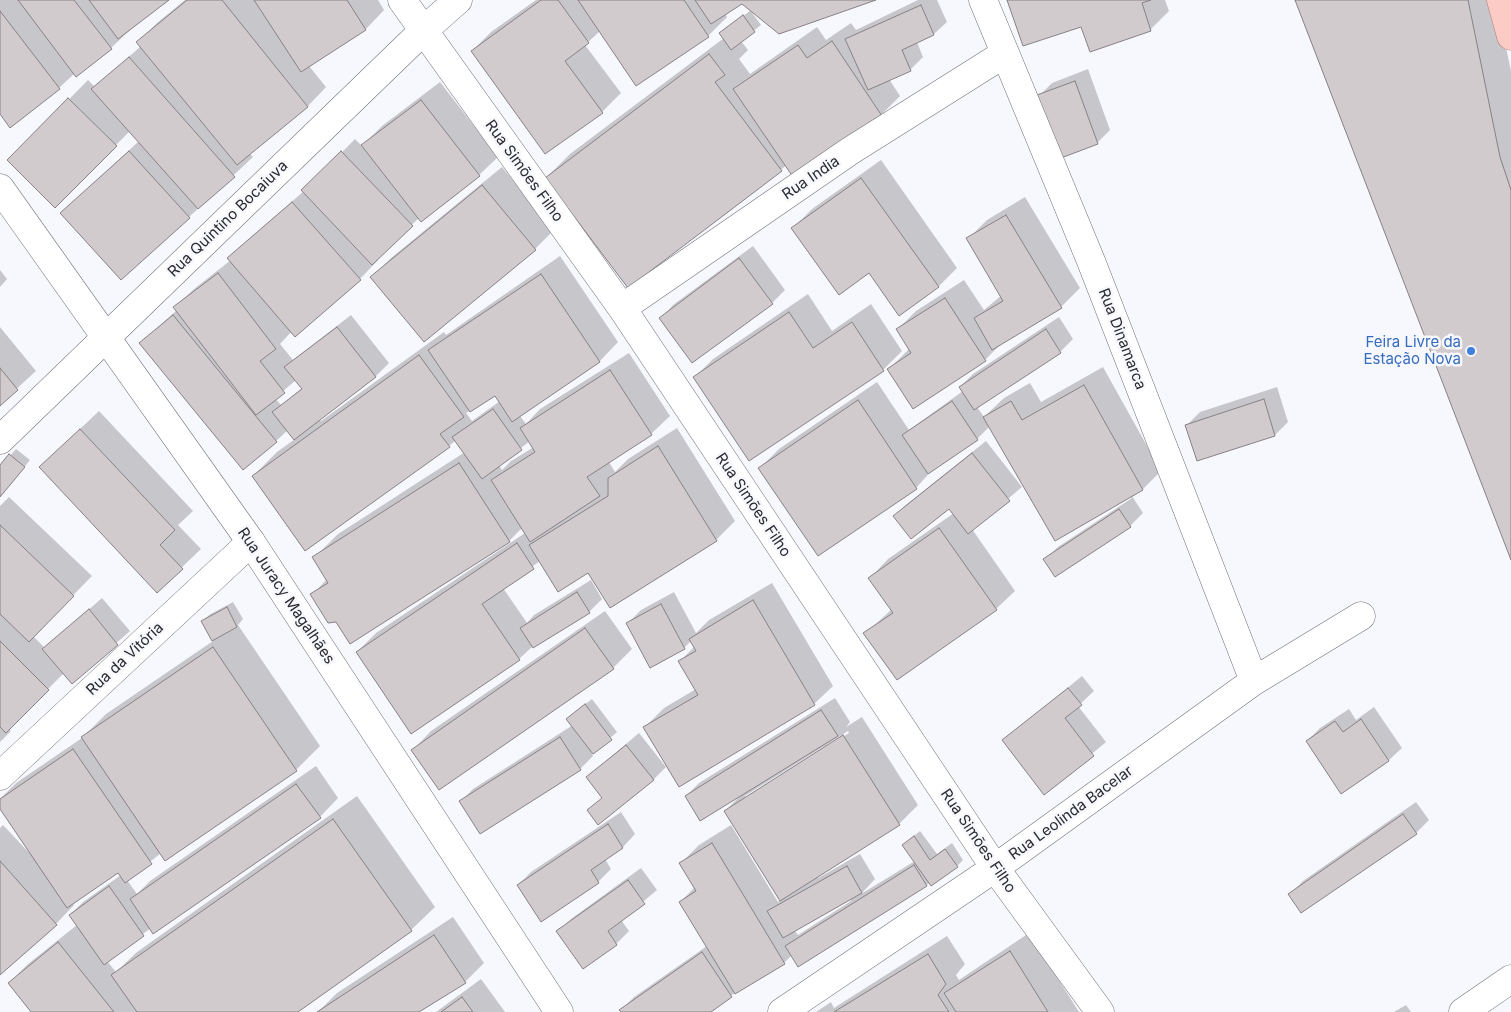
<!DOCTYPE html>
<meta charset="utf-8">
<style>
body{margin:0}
canvas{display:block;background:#f7f7fe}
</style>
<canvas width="1511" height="1012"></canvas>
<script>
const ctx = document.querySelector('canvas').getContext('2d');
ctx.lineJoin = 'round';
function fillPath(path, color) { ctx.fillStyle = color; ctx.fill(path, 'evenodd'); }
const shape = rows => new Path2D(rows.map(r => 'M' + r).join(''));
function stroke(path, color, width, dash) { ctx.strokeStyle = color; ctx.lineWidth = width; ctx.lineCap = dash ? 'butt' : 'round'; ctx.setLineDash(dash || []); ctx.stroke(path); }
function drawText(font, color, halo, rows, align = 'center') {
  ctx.font = font + ' Inter,sans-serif'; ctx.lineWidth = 5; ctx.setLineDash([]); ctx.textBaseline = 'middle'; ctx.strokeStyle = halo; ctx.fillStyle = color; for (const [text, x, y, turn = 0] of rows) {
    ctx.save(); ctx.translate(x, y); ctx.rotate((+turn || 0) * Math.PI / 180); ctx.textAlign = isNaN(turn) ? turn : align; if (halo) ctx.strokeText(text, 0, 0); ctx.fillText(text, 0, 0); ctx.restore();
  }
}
fillPath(shape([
 [0,0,167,0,130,30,111,48,75,73,59,88,10,126,0,112],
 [185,0,378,0,384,10,366,29,309,66,326,87,308,106,249,153,253,157,189,217,62,213,139,141,130,131,55,206,9,160,88,80,95,87,141,46,138,42,157,23],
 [536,0,872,0,750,10,761,25,741,41,748,50,739,59,750,74,817,27,826,40,851,23,856,30,918,0,937,0,947,22,934,34,917,42,923,57,910,70,889,79,900,96,881,115,787,165,628,287,546,178,570,154,724,38,721,33,751,10,742,3,725,14,727,17,708,36,600,31,585,45,621,93,602,112,472,51,491,32],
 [1009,0,1165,0,1169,11,1150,30,1082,25],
 [1296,0,1496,0,1511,71,1511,558],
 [1088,69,1110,130,1097,143,1039,96,1052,83],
 [440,82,498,157,479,175,419,218,377,258,378,260,360,279,292,331,280,344,293,360,351,315,389,363,376,376,319,419,321,421,444,332,446,335,560,256,618,342,600,361,520,416,526,424,540,409,629,353,670,416,651,434,609,462,615,472,628,459,677,428,735,521,716,540,610,607,588,571,540,561,503,588,527,623,534,615,591,580,602,599,589,612,533,646,519,659,357,652,376,633,525,533,522,528,508,542,337,620,312,595,327,579,314,558,338,534,465,452,456,440,449,446,253,476,277,452,295,439,288,430,276,441,140,343,177,310,175,307,194,289,231,260,229,258,248,240,304,191,355,139,362,146,382,126],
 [296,380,302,388,281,405,275,398],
 [495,394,500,401,472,421,466,413],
 [530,441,534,447,511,461,502,470,499,465],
 [881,160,957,268,939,286,869,271,793,228,812,209],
 [502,167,554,230,535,249,372,277,391,258],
 [1025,197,1080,288,1061,307,1004,341,985,360,914,407,889,369,910,348,898,329,916,311,964,280,984,310,1002,295,968,239,987,220],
 [753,246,785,290,772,303,661,318,673,305],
 [0,270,7,279,0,287],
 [808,294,832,331,871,304,902,351,883,370,750,460,694,378,713,359],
 [1059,317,1073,339,1060,352,977,407,984,417,1004,398,1030,383,1041,402,1103,367,1161,471,1143,489,1132,496,1143,513,1130,526,1045,559,1058,547,1132,498,990,426,977,439,934,468,916,488,760,468,779,449,877,382,909,430,963,391,960,387,973,374],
 [0,327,36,371,0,404],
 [1277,387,1288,422,1275,435,1187,425,1200,412],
 [99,411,193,511,178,525,201,549,157,591,40,467],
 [986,441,1022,487,972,529,1015,591,996,609,865,634,892,609,870,578,888,559,954,513,949,507,894,516,907,504],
 [16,449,30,460,0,497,0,467],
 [9,497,92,576,33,636,45,648,102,598,130,631,72,682,64,673,8,729,11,731,0,742,0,506],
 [772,583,833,686,814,704,645,727,664,708,696,689,680,661,695,646,691,641,684,648,628,623,641,610,674,592,696,633,709,620],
 [233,602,243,619,238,625,320,746,296,770,166,859,161,853,127,880,137,894,150,881,316,766,338,798,320,817,151,928,107,961,116,972,137,952,357,796,435,907,411,930,295,1012,33,1012,9,983,28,964,77,925,70,915,83,902,121,875,118,871,72,903,74,905,56,924,0,973,0,828,3,825,35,859,0,807,0,799,16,783,82,738,106,714,213,641,203,621,209,615],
 [605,611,632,649,613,668,439,789,413,750,431,731],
 [1082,676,1094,691,1078,706,1106,742,1045,793,1004,740],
 [835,698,850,722,846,727,862,717,918,805,899,824,817,876,818,878,860,854,875,879,861,894,915,861,903,845,920,831,937,854,952,843,963,860,957,866,926,885,792,955,784,963,736,992,709,1012,622,1012,621,1010,634,997,707,946,680,902,695,887,680,864,699,845,731,825,778,902,781,899,725,811,740,796,686,796,699,783],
 [848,731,849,733,745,799,745,796],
 [850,899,851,901,798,935,794,930],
 [592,699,617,732,592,754,593,756,580,769,461,801,473,789,573,725,574,713],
 [1374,707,1402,748,1389,760,1341,792,1307,741,1320,728,1349,709,1356,720],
 [639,733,666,767,653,780,589,811,603,797,587,777],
 [1416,802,1429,820,1416,833,1290,894,1303,881],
 [621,812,635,834,623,847,605,859,611,869,598,882,541,920,518,885,531,872],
 [641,868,657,890,621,920,629,931,616,944,558,932,571,919],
 [453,917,484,963,465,982,417,1012,318,1012,337,993],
 [1029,933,1079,1012,816,1012,831,1002,834,1008,947,936,965,964,956,975,959,980],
 [481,979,505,1012,436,1012],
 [1406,1005,1411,1012,1394,1012]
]), '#0003');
const building = shape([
 [18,0,74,0,112,49,76,77,18,0],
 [89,0,169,0,118,39,89,0],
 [187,0,222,0,308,107,237,165,136,42,187,0],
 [254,0,347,0,366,30,301,72,254,0],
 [541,0,558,0,589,43,565,61,603,113,545,154,471,51,541,0],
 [578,0,684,0,709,37,636,86,578,0],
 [695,0,876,0,779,34,742,4,711,24,695,0],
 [1007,0,1151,0,1142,3,1151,31,1090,52,1081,27,1023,46,1007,0],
 [1295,0,1468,0,1500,157,1511,190,1511,560,1295,0],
 [921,5,934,35,902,50,911,71,868,90,845,39,921,5],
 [0,11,60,89,10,128,0,114,0,11],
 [743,15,755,32,731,50,719,33,743,15],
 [832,41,882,116,793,177,733,89,798,45,807,58,832,41],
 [709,54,725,75,715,82,782,171,628,288,545,178,709,54],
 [129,57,235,177,198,209,91,89,129,57],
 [1075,81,1098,144,1061,158,1037,95,1075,81],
 [68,98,117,146,55,208,7,160,68,98],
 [421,100,480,176,421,222,361,145,421,100],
 [129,151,190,218,121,280,60,213,129,151],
 [341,151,413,226,372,265,301,190,341,151],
 [861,178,939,287,899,316,869,273,839,295,791,228,861,178],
 [482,185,536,250,424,342,370,277,482,185],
 [292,202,361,280,295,337,227,258,292,202],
 [1006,215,1062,308,992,350,974,318,1003,301,966,238,1006,215],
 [739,258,773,304,692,363,659,318,739,258],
 [218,273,276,349,260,361,285,393,256,415,173,307,218,273],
 [541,274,600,362,512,422,495,396,470,412,428,350,541,274],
 [945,298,986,361,913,409,887,369,911,353,896,329,945,298],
 [789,312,813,348,852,322,884,371,749,461,693,377,789,312],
 [173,315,277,442,243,470,139,343,173,315],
 [337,327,376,377,294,440,272,412,302,389,284,367,337,327],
 [1046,329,1061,353,974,410,959,387,1046,329],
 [419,355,464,417,440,434,450,447,305,551,252,476,419,355],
 [0,368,18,390,0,406,0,368],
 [610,370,652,435,587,477,600,496,530,542,491,480,535,452,520,428,610,370],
 [1084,385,1143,490,1055,541,983,417,1011,401,1022,420,1084,385],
 [1264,399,1275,436,1197,461,1185,425,1264,399],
 [858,400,917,489,818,556,758,468,858,400],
 [952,401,978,440,928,474,902,435,952,401],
 [493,409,522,450,482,479,452,437,493,409],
 [80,429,175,530,160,545,183,569,157,593,39,467,80,429],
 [658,446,717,541,610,608,588,573,558,592,529,545,608,496,608,478,658,446],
 [972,453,1010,501,968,534,949,509,911,539,893,516,972,453],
 [9,454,25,467,0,497,0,465,9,454],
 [459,463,510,542,350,644,336,622,328,623,310,594,328,583,312,557,459,463],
 [1119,509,1131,527,1055,577,1043,559,1119,509],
 [0,525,74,596,29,642,0,614,0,525],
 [939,528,997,610,897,680,863,633,893,613,868,578,939,528],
 [517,543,534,569,482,604,520,660,411,734,356,652,517,543],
 [577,592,590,613,533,648,520,628,577,592],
 [753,600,815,705,679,787,643,727,698,695,678,661,696,651,689,639,753,600],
 [661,604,685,649,650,668,626,623,661,604],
 [227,607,237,627,212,641,201,621,227,607],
 [89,609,118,645,72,684,42,649,89,609],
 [585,628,614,669,439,790,411,750,585,628],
 [0,641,49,690,6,733,0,727,0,641],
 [213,647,297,771,165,861,81,737,213,647],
 [1068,688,1082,705,1065,718,1094,756,1044,795,1002,740,1068,688],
 [585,704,612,740,593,754,566,719,585,704],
 [821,710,838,736,700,821,685,796,821,710],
 [1361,719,1389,761,1341,794,1306,741,1335,721,1343,732,1361,719],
 [843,735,900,825,780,901,724,811,843,735],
 [560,737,581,770,480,834,459,801,560,737],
 [626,745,654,780,598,825,587,810,602,798,586,777,626,745],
 [73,749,152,864,125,883,118,873,67,908,0,809,0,799,73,749],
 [296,784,321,818,153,934,130,899,296,784],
 [1403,814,1417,834,1301,913,1288,894,1403,814],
 [333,819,412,931,298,1012,137,1012,111,975,333,819],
 [608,824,623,848,591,870,599,883,541,922,517,885,608,824],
 [914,836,930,860,945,849,958,867,931,886,902,845,914,836],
 [712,843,785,964,735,994,679,902,696,891,679,863,712,843],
 [0,861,57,925,0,975,0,861],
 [914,865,927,886,798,967,785,946,914,865],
 [847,866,862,893,783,938,767,911,847,866],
 [628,880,645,904,608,931,617,945,583,969,556,931,628,880],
 [109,886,144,936,104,965,69,915,109,886],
 [434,935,466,983,419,1012,317,1012,434,935],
 [58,942,114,1012,31,1012,8,983,58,942],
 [1010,951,1048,1012,956,1012,944,993,1010,951],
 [702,952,732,997,711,1012,621,1012,619,1010,702,952],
 [928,954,946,984,938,995,949,1012,834,1012,928,954],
 [462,997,473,1012,441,1012,462,997]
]);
fillPath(building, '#d2cbce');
stroke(building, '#888184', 1);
const minor = shape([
 [402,0,622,308,995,868,1100,1012],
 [983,0,1091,261,1254,681],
 [622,308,850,151,1004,54],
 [0,440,423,31,458,0],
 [0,776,251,542],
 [782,1012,995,868,1254,681,1361,616],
 [1463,1012,1511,979]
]);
const tertiary = shape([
 [0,188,251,542,559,1012]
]);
const primary = shape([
 [1501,0,1511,36]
]);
stroke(minor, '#717278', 29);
stroke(tertiary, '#717278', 29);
stroke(primary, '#b27d77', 29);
stroke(minor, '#fff', 28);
stroke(tertiary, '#fff', 28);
stroke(primary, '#fdcbc5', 28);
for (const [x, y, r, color] of [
 [1471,351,5,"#3f7fe0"]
]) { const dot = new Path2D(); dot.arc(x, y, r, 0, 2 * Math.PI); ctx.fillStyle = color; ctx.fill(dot); stroke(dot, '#f7f7fe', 2); }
drawText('15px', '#2a2a2c', '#f7f7fe', [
 ["Rua Simões Filho",524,171,54],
 ["Rua India",811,178,-34],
 ["Rua Quintino Bocaiuva",228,219,-44],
 ["Rua Dinamarca",1122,339,69],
 ["Rua Simões Filho",753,505,56],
 ["Rua Juracy Magalhães",286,596,56],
 ["Rua da Vitória",125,659,-43],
 ["Rua Leolinda Bacelar",1071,813,-36],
 ["Rua Simões Filho",978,841,56]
]);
drawText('15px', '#366cbe', '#f7f7fe', [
 ["Feira Livre da",1461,342],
 ["Estação Nova",1461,359]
], 'right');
</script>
